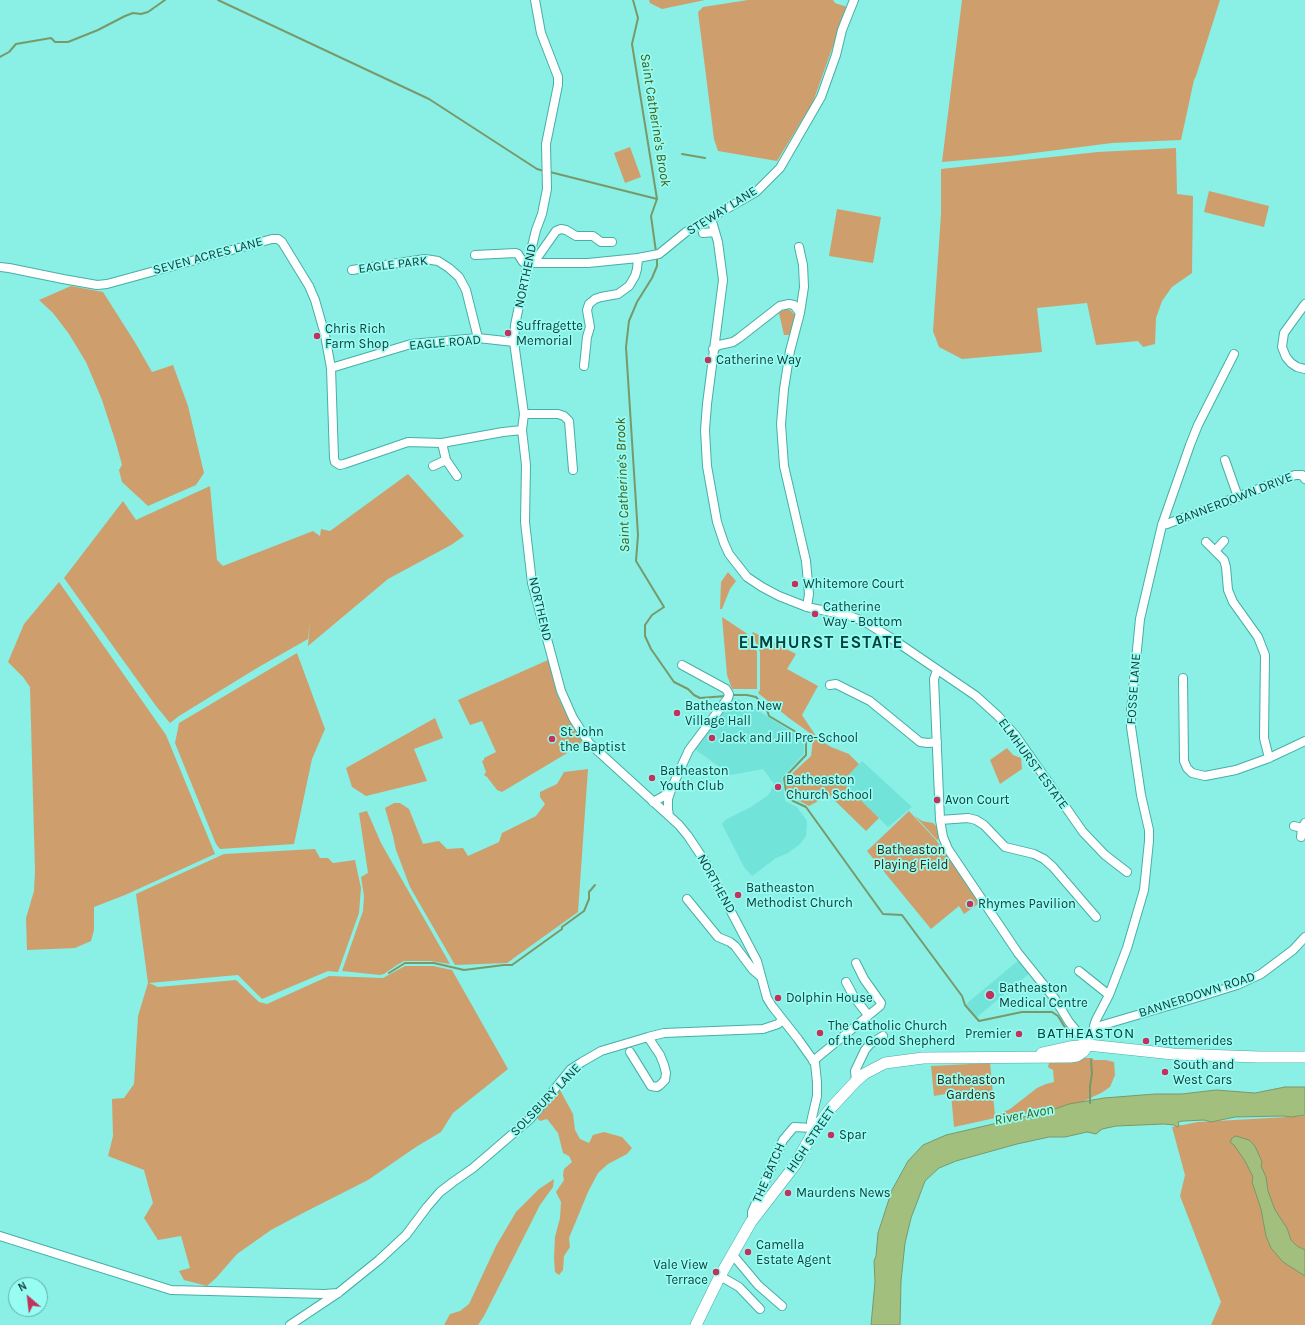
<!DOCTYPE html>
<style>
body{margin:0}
#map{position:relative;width:1305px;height:1325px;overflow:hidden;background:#8aefe5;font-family:Karla,sans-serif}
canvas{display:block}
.north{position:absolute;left:8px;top:1277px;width:40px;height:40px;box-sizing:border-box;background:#97fcf2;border:1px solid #63b1aa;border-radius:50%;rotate:332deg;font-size:11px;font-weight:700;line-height:16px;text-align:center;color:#14403d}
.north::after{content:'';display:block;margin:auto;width:14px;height:18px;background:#c1325d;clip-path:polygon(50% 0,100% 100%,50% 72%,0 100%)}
</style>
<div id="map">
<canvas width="1305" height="1325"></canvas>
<div class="north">N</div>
</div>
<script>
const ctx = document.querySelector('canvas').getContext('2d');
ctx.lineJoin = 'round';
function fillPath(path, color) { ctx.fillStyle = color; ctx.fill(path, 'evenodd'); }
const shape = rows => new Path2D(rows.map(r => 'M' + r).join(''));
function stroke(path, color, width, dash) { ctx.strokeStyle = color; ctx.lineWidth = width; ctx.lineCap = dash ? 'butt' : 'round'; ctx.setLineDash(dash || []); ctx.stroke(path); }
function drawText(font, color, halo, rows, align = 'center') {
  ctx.font = font + ' Karla,sans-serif'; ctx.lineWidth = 3.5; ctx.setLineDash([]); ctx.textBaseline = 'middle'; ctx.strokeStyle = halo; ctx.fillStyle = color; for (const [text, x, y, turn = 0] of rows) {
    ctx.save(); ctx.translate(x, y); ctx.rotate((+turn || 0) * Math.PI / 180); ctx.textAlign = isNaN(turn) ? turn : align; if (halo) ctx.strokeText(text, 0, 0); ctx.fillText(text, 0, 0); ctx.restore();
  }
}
fillPath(shape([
 [730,698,737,699,746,703,800,737,804,745,804,754,782,777,785,801,797,807,807,821,806,836,800,844,788,853,776,858,752,876,744,867,722,824,725,820,751,807,767,796,771,791,774,784,763,769,731,775,693,748],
 [862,761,912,807,888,827,842,782],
 [1019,960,1030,973,977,1017,966,1004]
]), '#72e3d9');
fillPath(shape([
 [649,0,705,0,662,9,650,3],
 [748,0,833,0,835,3,847,7,813,102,777,161,718,151,714,139,698,12,703,7],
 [962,0,1220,0,1196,76,1194,80,1181,140,1112,143,1010,156,942,162],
 [630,147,641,177,625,183,614,153],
 [1176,148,1177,194,1193,196,1192,273,1172,287,1162,301,1156,318,1155,344,1143,347,1138,341,1096,345,1087,303,1037,308,1042,352,962,359,939,347,933,331,941,214,941,169,1098,152],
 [1209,191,1269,206,1264,227,1204,212],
 [837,209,881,217,873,263,829,256],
 [71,286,103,292,136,344,152,372,173,365,188,406,204,473,196,485,148,506,122,482,119,470,122,465,116,443,102,400,86,362,69,334,53,313,39,300],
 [785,309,790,310,795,315,796,317,790,335,784,335,779,313],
 [408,474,464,536,451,545,388,579,308,646,310,620,308,639,257,668,179,716,170,723,156,706,64,578,123,501,136,520,210,486,217,560,223,566,313,531,320,536,321,529,330,531],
 [728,572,736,581,730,589,722,609,720,609,721,582],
 [59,582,166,735,215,854,125,895,94,907,94,930,91,941,75,948,27,950,26,918,34,891,35,871,30,687,23,677,8,662,24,624],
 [722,617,749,635,757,652,757,689,732,689,727,675],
 [753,632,796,654,787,669,818,686,802,715,816,736,814,736,789,718,758,693,760,690,760,652,752,634],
 [297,653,325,729,312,759,294,844,220,849,216,844,175,743,179,723],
 [548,660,558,697,568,718,583,740,579,745,579,746,502,792,497,790,487,777,484,775,486,772,482,761,484,760,484,758,496,752,482,721,470,725,458,700],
 [435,718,443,738,414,749,427,781,366,796,352,787,346,768],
 [813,739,818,739,831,747,849,754,859,764,842,782,879,818,866,831,829,795,809,806,788,795,785,780,811,756],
 [1007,748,1013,755,1021,758,1022,769,1000,784,990,760],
 [588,769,578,912,507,963,455,965,410,887,396,850,393,836,385,808,394,803,400,803,409,809,423,844,439,841,447,849,463,848,468,856,499,842,502,833,536,816,545,804,540,797,540,792,557,784,564,772],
 [367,811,381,843,450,964,430,961,404,961,397,965,384,974,380,975,342,971,363,911,364,896,361,877,368,873,359,813],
 [909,811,936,840,981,902,964,914,959,906,931,929,867,851],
 [915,816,922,821,933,823,937,827,940,837,937,840],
 [315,849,320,858,328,858,333,863,355,860,361,888,359,913,338,972,328,971,262,999,238,975,149,983,158,987,236,980,259,1002,267,1004,329,976,383,978,405,966,433,966,452,970,508,1069,453,1113,441,1132,416,1147,368,1180,303,1213,271,1230,237,1254,216,1278,207,1286,184,1280,179,1271,190,1268,181,1236,158,1240,144,1218,153,1203,144,1170,108,1156,113,1136,112,1099,124,1098,134,1084,138,1016,148,983,136,894,224,854],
 [1056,1058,1092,1058,1094,1060,1106,1060,1114,1062,1115,1075,1110,1087,1101,1093,1084,1101,1079,1107,1045,1114,1044,1110,1038,1111,995,1121,995,1118,954,1127,951,1093,934,1096,931,1066,990,1063,995,1116,1010,1109,1037,1088,1046,1084,1054,1082,1053,1070,1049,1068,1048,1067,1049,1063],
 [560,1090,573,1114,575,1130,580,1139,589,1143,593,1135,604,1132,622,1137,632,1148,627,1154,608,1164,598,1173,588,1192,569,1238,570,1247,564,1256,563,1270,559,1275,555,1272,554,1258,555,1237,560,1218,561,1202,556,1192,564,1180,563,1175,564,1169,572,1162,569,1156,563,1153,558,1133,547,1119,540,1121,537,1118],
 [1305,1116,1305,1325,1211,1325,1221,1302,1180,1196,1185,1175,1172,1127,1198,1122],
 [554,1179,553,1187,540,1205,484,1316,478,1325,444,1325,450,1314,460,1311,469,1304,496,1246,516,1212,539,1189]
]), '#ce9f6c');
const water = shape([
 [1285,1087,1305,1087,1305,1115,1292,1117,1283,1116,1235,1117,1211,1122,1204,1120,1183,1121,1178,1122,1179,1126,1177,1127,1174,1125,1164,1124,1116,1126,1102,1129,1096,1134,1087,1132,1065,1137,1049,1137,1017,1144,956,1161,939,1168,925,1181,911,1218,905,1243,901,1281,900,1325,871,1325,875,1282,874,1261,876,1256,878,1233,892,1190,908,1161,923,1145,946,1135,1049,1111,1069,1104,1104,1098,1155,1094,1182,1094,1216,1090,1255,1093,1285,1087],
 [1236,1136,1249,1140,1255,1146,1262,1162,1261,1166,1266,1177,1268,1191,1275,1210,1287,1228,1291,1240,1297,1246,1305,1250,1305,1276,1283,1262,1271,1248,1266,1236,1261,1209,1252,1182,1253,1177,1245,1161,1234,1145,1230,1142,1232,1138,1236,1136]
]);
fillPath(water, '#a3bf7e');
stroke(water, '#78996a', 1);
stroke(shape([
 [218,0,429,99,537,169,544,171],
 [633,0,638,18,632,44,657,199,651,216,656,252],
 [0,57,9,52,16,44,51,38,55,42,68,42,98,30,125,16,133,13,141,14,148,12,165,0],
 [682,154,705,158],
 [550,172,657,199],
 [657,257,657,266,652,278,637,302,629,321,626,347,638,535,636,561,664,607,652,615,645,625,645,636,651,649,674,682,688,689,694,695,700,698,726,696],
 [731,695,747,695,756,697,767,710,769,716,806,738,806,755,784,778,787,798,806,807,883,914,902,915,962,996,965,1005,979,1021,1022,1012,1052,1012,1058,1016,1072,1039],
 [389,973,405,963,434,963,464,970,504,965,512,965,562,929,562,927,584,911,589,899,589,892,595,885],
 [1090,1103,1090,1086,1092,1074,1091,1060]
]), '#78996a', 2);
const street = shape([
 [535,0,541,33,558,77,558,85,546,144,547,189,542,214,536,230,528,263,515,325,514,342,524,414,522,430,526,465,525,522,532,583,561,691,573,718,589,743,679,825,688,836,704,860,757,961,767,998,772,1006,798,1039,815,1063,817,1082,817,1096,811,1122,813,1128,815,1129],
 [711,218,718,242,723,280,707,404,705,430,707,466,717,522,724,543,729,554,747,577,762,587,779,596,807,607,850,616,867,623,891,638,976,696,998,716,1016,736,1083,832,1105,855,1127,872],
 [703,233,715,232],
 [799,247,803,265,804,287,800,313],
 [475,255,516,253,518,254,523,262,528,263,588,263,638,258,659,254,686,232,756,192,780,168,821,97,836,55,842,30,854,0],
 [529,263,537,258,556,231,561,229,566,230,576,236,593,236,601,242,612,242],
 [0,267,9,268,63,279,97,285,107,284,272,239,278,239,282,242,309,286,315,300,325,335,331,368,334,458,335,462,340,465,344,464,408,442,442,443,503,432,522,430],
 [352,270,425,259,438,261,449,268,459,277,466,290,478,338],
 [1305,304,1284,333,1282,347,1286,357,1291,363,1297,367,1305,369],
 [713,349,719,345,733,342,739,338,780,306,789,304,794,305,800,313,790,351,784,389,781,424,784,466,806,561,809,594,807,607],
 [584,366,587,337,590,327,587,310,589,304,595,299,601,297,618,294,629,286,635,276,637,269,638,258],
 [331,368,411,344,478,338,514,342],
 [524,414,558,414,564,416,569,421,573,470],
 [442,443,446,460,457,476],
 [1225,460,1238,497],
 [433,466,446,460],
 [1162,525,1167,524,1295,475,1302,475,1305,479],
 [1206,542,1224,560,1226,567,1228,590,1233,602,1258,637,1265,655,1264,738,1269,758],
 [1215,551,1224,541],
 [937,670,934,679,940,820,943,837,948,849,1018,953,1055,999,1069,1022,1088,1045],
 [1183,678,1184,761,1187,768,1192,773,1205,776,1236,770,1269,758,1305,741],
 [830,685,836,684,870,701,920,742,928,743,937,742],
 [672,787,689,750,728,698,729,694,726,689,682,665],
 [653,802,664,796,672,787,668,799,668,809,669,816],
 [940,820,968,818,976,820,984,825,1005,847,1034,854,1044,859,1053,867,1096,917],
 [1294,826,1302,828],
 [1301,837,1302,828,1305,823],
 [687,899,718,937,730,942,735,946,753,970,761,977],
 [1079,971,1109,995],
 [846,982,854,997,868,1015],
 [1095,1030,1094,1026,1096,1020,1109,995,1127,948,1144,890,1149,841,1149,830,1141,795,1131,727,1131,710,1140,619,1162,525,1190,445,1198,425,1234,354],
 [1088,1045,1090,1035,1095,1030,1103,1025,1202,996,1237,985,1261,974,1293,950,1305,937],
 [630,1052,651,1086,657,1087,660,1085,665,1080,666,1073,664,1065,660,1055,648,1037],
 [813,1061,880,1006,881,1003,864,979,856,963],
 [856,1081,855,1071,865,1050,870,1044,883,1036],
 [755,1216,752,1215,752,1212,783,1140,794,1127,813,1128],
 [0,1236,171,1290,324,1294,338,1293],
 [732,1254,758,1285,782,1306],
 [720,1276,739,1287,760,1309],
 [290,1325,338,1293,379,1260,406,1235,427,1207,440,1192,453,1182,473,1168,530,1119,571,1069,582,1062,601,1051,648,1037,664,1033,763,1029,778,1024,782,1020]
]);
const secondary = shape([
 [1042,1053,1069,1047,1088,1045,1173,1054,1259,1057,1305,1057],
 [696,1325,720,1276,751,1222,795,1165,815,1129,830,1109,856,1081,864,1074,885,1063,923,1058,1070,1057,1077,1056,1083,1052,1088,1045]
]);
stroke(street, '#47afa6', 10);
stroke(secondary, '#47afa6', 12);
stroke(street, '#fff', 8);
stroke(secondary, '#fff', 11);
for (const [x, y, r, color] of [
 [508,333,4,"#c1325d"],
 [317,336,4,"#c1325d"],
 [708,360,4,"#c1325d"],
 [795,584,4,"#c1325d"],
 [815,614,4,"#c1325d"],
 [677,713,4,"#c1325d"],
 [712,738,4,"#c1325d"],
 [552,739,4,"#c1325d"],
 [652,778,4,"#c1325d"],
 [778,787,4,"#c1325d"],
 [937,800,4,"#c1325d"],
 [738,895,4,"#c1325d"],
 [970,904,4,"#c1325d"],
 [990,995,5,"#c1325d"],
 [778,998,4,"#c1325d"],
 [820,1033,4,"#c1325d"],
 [1019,1034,4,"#c1325d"],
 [1146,1041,4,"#c1325d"],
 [1165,1072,4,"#c1325d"],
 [831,1135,4,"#c1325d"],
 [788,1193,4,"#c1325d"],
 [748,1252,4,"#c1325d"],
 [716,1272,4,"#c1325d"]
]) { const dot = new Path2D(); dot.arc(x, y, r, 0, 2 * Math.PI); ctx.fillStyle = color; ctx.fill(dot); stroke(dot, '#97fcf2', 1.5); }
drawText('13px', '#14403d', '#97fcf2', [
 ["STEWAY LANE",722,211,-32],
 ["SEVEN ACRES LANE",208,256,-15],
 ["EAGLE PARK",393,265,-7],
 ["NORTHEND",526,276,-78],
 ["EAGLE ROAD",445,343,-5],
 ["BANNERDOWN DRIVE",1234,499,-21],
 ["NORTHEND",540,609,77],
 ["FOSSE LANE",1134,689,-86],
 ["ELMHURST ESTATE",1033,764,54],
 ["NORTHEND",716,884,61],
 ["BANNERDOWN ROAD",1197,995,-18],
 ["SOLSBURY LANE",546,1100,-46],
 ["HIGH STREET",811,1140,-56],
 ["THE BATCH",769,1173,-67]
]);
drawText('13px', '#14403d', '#97fcf2', [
 ["Suffragette",516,326],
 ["Memorial",516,341],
 ["Chris Rich",325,329],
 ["Farm Shop",325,344],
 ["Catherine Way",716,360],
 ["Whitemore Court",803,584],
 ["Catherine",823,607],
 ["Way - Bottom",823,622],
 ["Batheaston New",685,706],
 ["Village Hall",685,721],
 ["St John",560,732],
 ["the Baptist",560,747],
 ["Jack and Jill Pre-School",720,738],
 ["Batheaston",660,771],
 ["Youth Club",660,786],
 ["Batheaston",786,780],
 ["Church School",786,795],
 ["Avon Court",945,800],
 ["Batheaston",746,888],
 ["Methodist Church",746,903],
 ["Rhymes Pavilion",978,904],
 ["Batheaston",999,988],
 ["Medical Centre",999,1003],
 ["Dolphin House",786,998],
 ["The Catholic Church",828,1026],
 ["of the Good Shepherd",828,1041],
 ["Premier",1011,1034,"right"],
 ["Pettemerides",1154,1041],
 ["South and",1173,1065],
 ["West Cars",1173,1080],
 ["Spar",839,1135],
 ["Maurdens News",796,1193],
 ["Camella",756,1245],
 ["Estate Agent",756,1260],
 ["Vale View",708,1265,"right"],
 ["Terrace",708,1280,"right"]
], 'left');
drawText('13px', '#3a250c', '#97fcf2', [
 ["Batheaston",911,850],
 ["Playing Field",911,865],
 ["Batheaston",971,1080],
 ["Gardens",971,1095]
]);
drawText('italic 14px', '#425c16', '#97fcf2', [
 ["Saint Catherine's Brook",655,120,81],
 ["Saint Catherine's Brook",623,485,-92],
 ["River Avon",1024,1115,-11]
]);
ctx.letterSpacing = '1px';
drawText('15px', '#04423e', '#97fcf2', [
 ["BATHEASTON",1086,1034]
]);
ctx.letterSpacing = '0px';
ctx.letterSpacing = '1px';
drawText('bold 17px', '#04423e', '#97fcf2', [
 ["ELMHURST ESTATE",821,643]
]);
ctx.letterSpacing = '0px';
</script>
